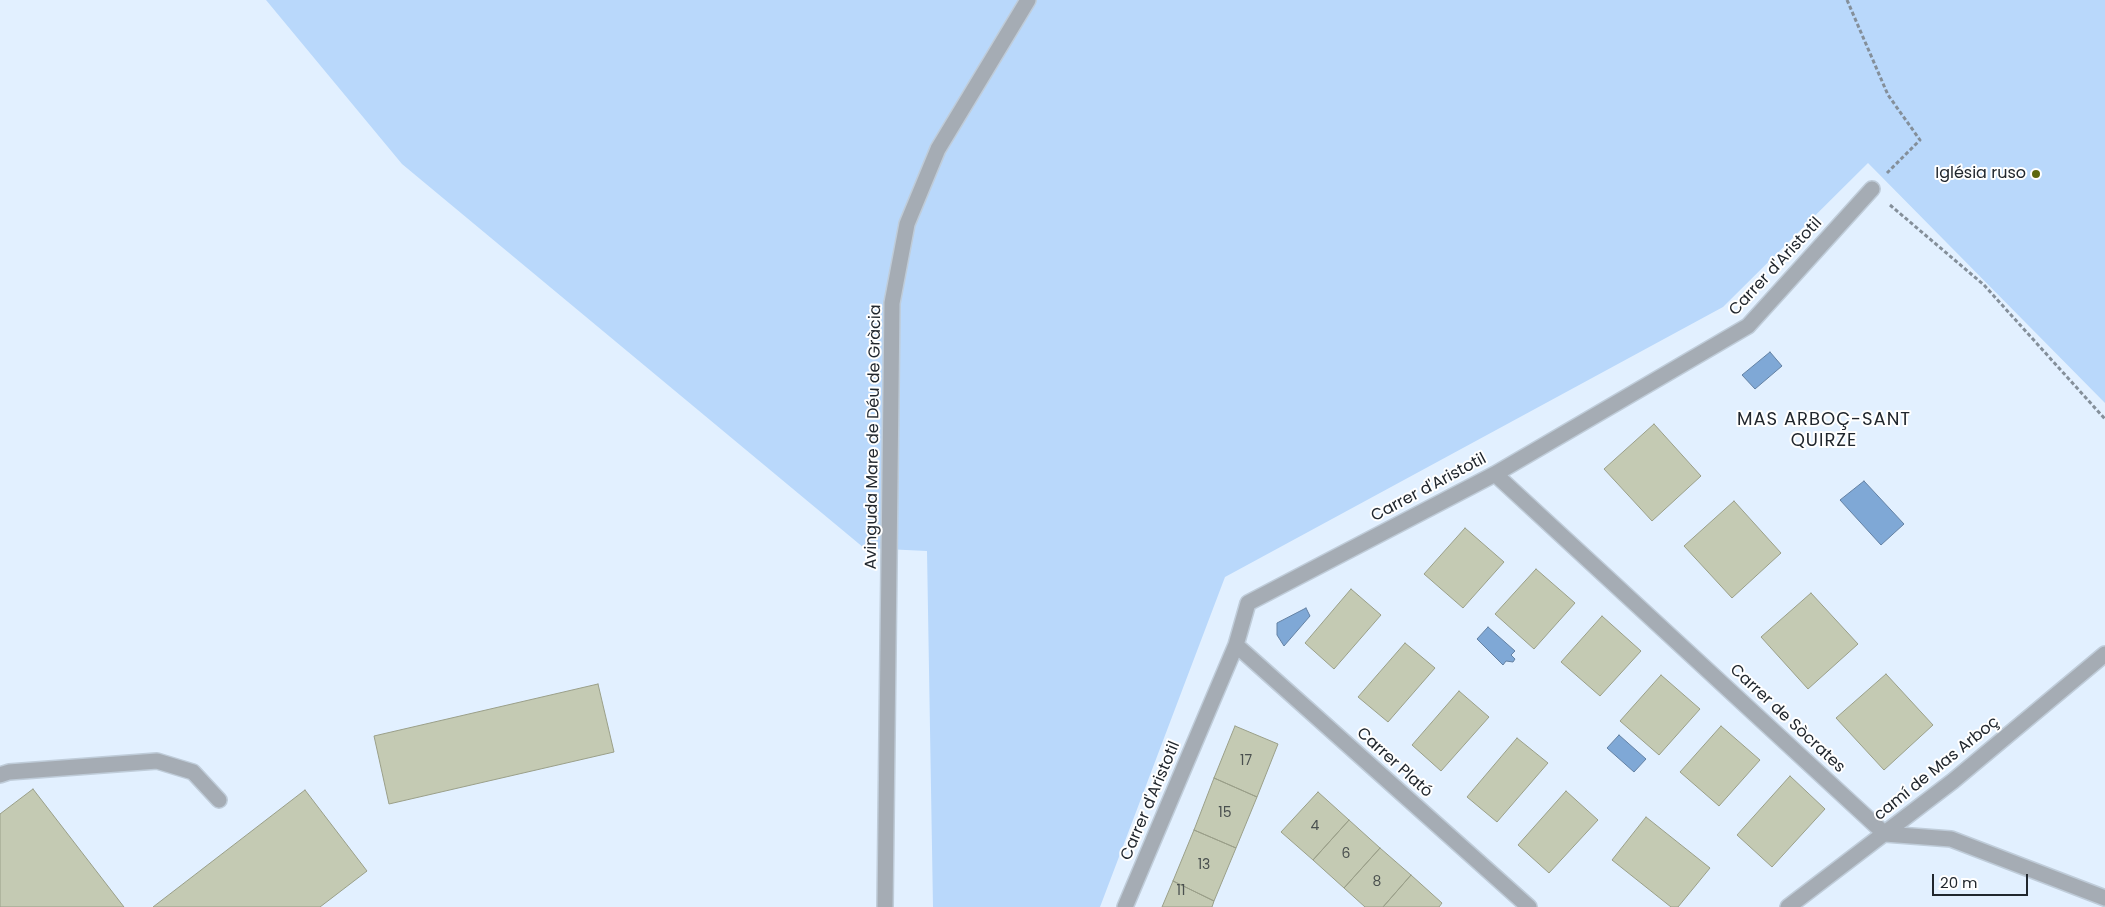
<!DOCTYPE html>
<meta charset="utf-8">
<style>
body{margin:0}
#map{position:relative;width:2105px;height:907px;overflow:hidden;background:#e2f0ff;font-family:Poppins,sans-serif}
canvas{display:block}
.scale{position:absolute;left:1932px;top:874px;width:96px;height:22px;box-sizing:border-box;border:2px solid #21272e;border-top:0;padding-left:6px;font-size:15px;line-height:18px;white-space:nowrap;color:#21272e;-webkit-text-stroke:4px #fff;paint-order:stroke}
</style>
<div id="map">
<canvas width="2105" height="907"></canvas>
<div class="scale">20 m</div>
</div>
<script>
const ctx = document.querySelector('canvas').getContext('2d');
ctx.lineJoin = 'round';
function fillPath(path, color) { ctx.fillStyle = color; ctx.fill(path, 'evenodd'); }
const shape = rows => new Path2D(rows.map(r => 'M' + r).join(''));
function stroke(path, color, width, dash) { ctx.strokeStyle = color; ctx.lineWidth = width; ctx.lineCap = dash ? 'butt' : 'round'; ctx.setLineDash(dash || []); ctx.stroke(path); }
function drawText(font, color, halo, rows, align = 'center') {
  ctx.font = font + ' Poppins,sans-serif'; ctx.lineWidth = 4; ctx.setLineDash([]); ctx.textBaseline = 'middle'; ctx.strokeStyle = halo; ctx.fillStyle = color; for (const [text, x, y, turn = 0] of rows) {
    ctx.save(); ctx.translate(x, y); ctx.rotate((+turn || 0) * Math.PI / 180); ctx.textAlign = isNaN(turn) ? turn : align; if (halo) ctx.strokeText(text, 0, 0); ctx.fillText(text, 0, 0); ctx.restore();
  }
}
fillPath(shape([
 [266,0,2105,0,2105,403,1868,163,1723,307,1225,577,1100,907,933,907,927,551,864,548,402,164]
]), '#b9d8fb');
const water = shape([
 [1770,352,1782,366,1755,389,1742,375,1770,352],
 [1864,481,1904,524,1881,545,1840,500,1864,481],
 [1306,608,1310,616,1284,646,1277,635,1277,623,1306,608],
 [1488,627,1515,651,1511,655,1515,659,1513,662,1506,661,1503,665,1477,639,1488,627],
 [1619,735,1646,759,1634,772,1607,748,1619,735]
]);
fillPath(water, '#7fa8d6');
stroke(water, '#6381a4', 1);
const building = shape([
 [1654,424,1701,476,1652,521,1604,469,1654,424],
 [1734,501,1781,553,1732,598,1684,546,1734,501],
 [1465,528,1504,562,1463,608,1424,574,1465,528],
 [1536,569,1575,603,1534,649,1495,614,1536,569],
 [1351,589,1381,615,1334,669,1305,643,1351,589],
 [1811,593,1858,644,1808,689,1761,637,1811,593],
 [1602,616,1641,651,1600,696,1561,662,1602,616],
 [1405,643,1435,668,1388,722,1358,697,1405,643],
 [1886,674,1933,725,1884,770,1836,718,1886,674],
 [1661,675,1700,709,1659,755,1620,721,1661,675],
 [598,684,614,752,389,804,374,736,598,684],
 [1459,691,1489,717,1441,771,1412,745,1459,691],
 [1235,726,1278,744,1257,797,1214,778,1235,726],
 [1721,726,1760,760,1719,806,1680,772,1721,726],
 [1517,738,1548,763,1497,822,1467,797,1517,738],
 [1790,776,1825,809,1772,867,1737,835,1790,776],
 [1214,778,1257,797,1236,848,1194,830,1214,778],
 [33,789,124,907,0,907,0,814,33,789],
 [305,790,367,871,320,907,153,907,305,790],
 [1566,791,1598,820,1549,873,1518,845,1566,791],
 [1318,792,1349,820,1313,860,1281,832,1318,792],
 [1646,817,1710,868,1678,907,1671,907,1612,860,1646,817],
 [1349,820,1380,848,1344,888,1313,860,1349,820],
 [1194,830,1236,848,1214,901,1173,881,1194,830],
 [1380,848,1411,875,1383,907,1365,907,1344,888,1380,848],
 [1411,875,1442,903,1439,907,1383,907,1411,875],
 [1173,881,1214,901,1212,907,1162,907,1173,881]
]);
fillPath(building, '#c4cab3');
stroke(building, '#9a9f89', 1);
const minor = shape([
 [1495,474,1885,834,1951,839,2105,898],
 [1236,645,1529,907],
 [0,775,9,772,157,761,193,772,219,800],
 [885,907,892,303,907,224,938,149,1028,0],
 [1125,907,1236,645,1248,603,1495,474,1748,326,1872,189],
 [1788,907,1953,781,2105,654]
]);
stroke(minor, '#bfccd9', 18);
stroke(shape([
 [1847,0,1888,95,1920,140,1887,173],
 [1890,205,1984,285,2105,419]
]), '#848f9a', 3, [4, 2.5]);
stroke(minor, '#a5acb4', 15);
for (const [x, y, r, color] of [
 [2036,174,5,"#5c680f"]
]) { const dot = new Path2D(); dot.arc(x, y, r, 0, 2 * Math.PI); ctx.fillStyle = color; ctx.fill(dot); stroke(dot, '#fff', 2); }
drawText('14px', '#4a504f', null, [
 ["17",1246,761],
 ["15",1225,813],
 ["4",1315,826],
 ["6",1346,854],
 ["13",1204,865],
 ["8",1377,882],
 ["11",1181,891]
]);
drawText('16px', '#21272e', '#fff', [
 ["Iglésia ruso",2026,174]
], 'right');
drawText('16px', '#21272e', '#fff', [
 ["Carrer d'Aristotil",1776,267,-47],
 ["Avinguda Mare de Déu de Gràcia",874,437,-89],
 ["Carrer d'Aristotil",1429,488,-28],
 ["Carrer de Sòcrates",1787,719,43],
 ["Carrer Plató",1394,763,42],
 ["camí de Mas Arboç",1937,769,-39],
 ["Carrer d'Aristotil",1151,801,-67]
]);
ctx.letterSpacing = '1px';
drawText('18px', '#21272e', '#fff', [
 ["MAS ARBOÇ-SANT",1824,420],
 ["QUIRZE",1824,441]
]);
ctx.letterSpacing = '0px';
</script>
